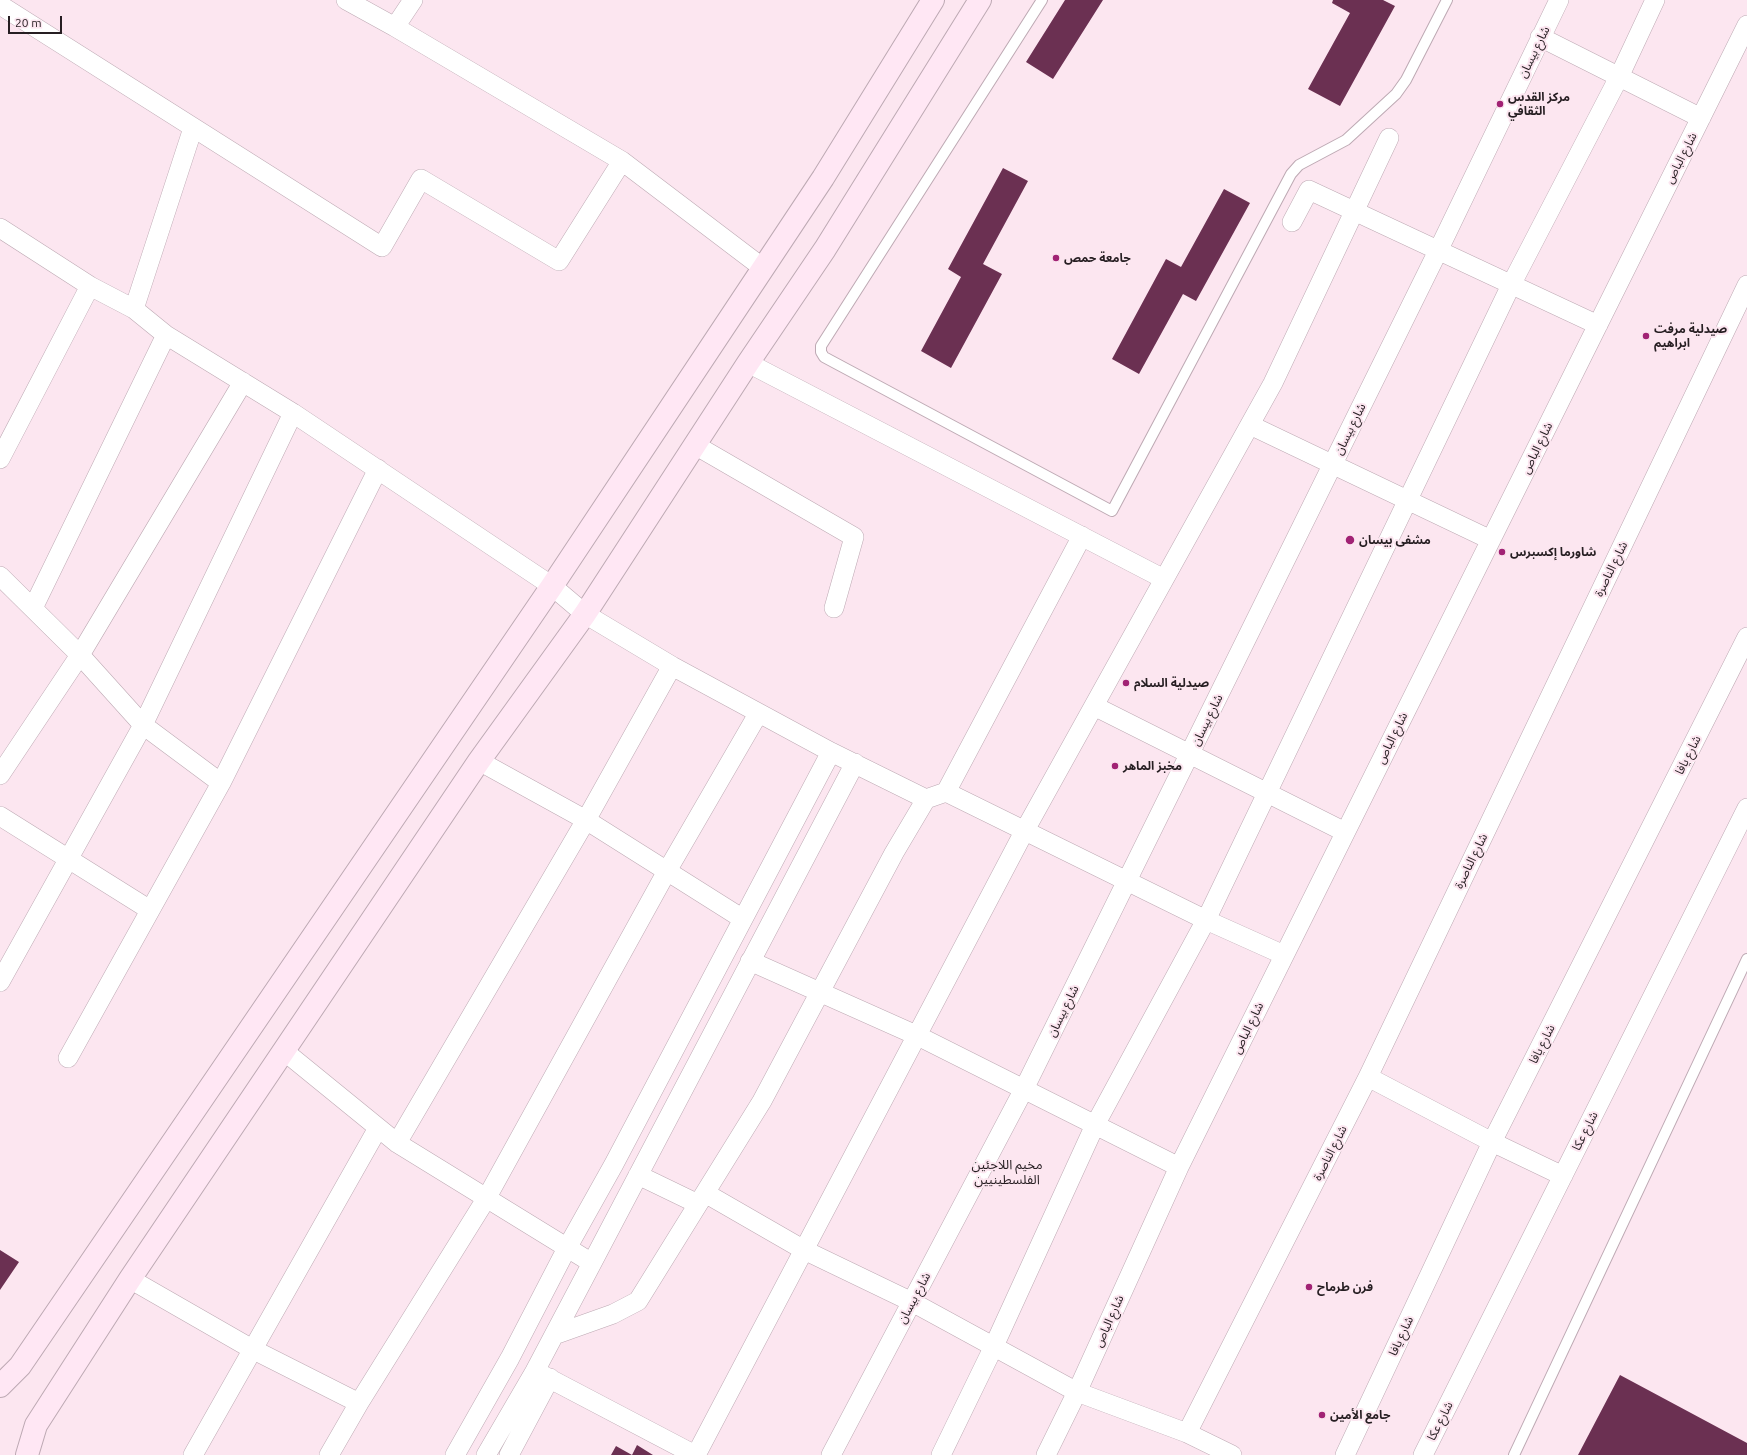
<!DOCTYPE html>
<meta charset="utf-8">
<style>
body{margin:0}
#map{position:relative;width:1747px;height:1455px;overflow:hidden;background:#fce6f0;font-family:Ubuntu,sans-serif}
canvas{display:block}
.scale{position:absolute;left:8px;top:16px;width:54px;height:18px;box-sizing:border-box;border:2px solid #261e22;border-top:0;padding-left:5px;font-size:12px;line-height:14px;white-space:nowrap;color:#261e22;-webkit-text-stroke:3px #fce6f0;paint-order:stroke}
</style>
<div id="map">
<canvas width="1747" height="1455"></canvas>
<div class="scale">20 m</div>
</div>
<script>
const ctx = document.querySelector('canvas').getContext('2d');
ctx.lineJoin = 'round';
function fillPath(path, color) { ctx.fillStyle = color; ctx.fill(path, 'evenodd'); }
const shape = rows => new Path2D(rows.map(r => 'M' + r).join(''));
function stroke(path, color, width, dash) { ctx.strokeStyle = color; ctx.lineWidth = width; ctx.lineCap = dash ? 'butt' : 'round'; ctx.setLineDash(dash || []); ctx.stroke(path); }
function drawText(font, color, halo, rows, align = 'center') {
  ctx.font = font + ' Ubuntu,"Noto Sans Arabic",sans-serif'; ctx.lineWidth = 4; ctx.setLineDash([]); ctx.textBaseline = 'middle'; ctx.strokeStyle = halo; ctx.fillStyle = color; for (const [text, x, y, turn = 0] of rows) {
    ctx.save(); ctx.translate(x, y); ctx.rotate((+turn || 0) * Math.PI / 180); ctx.textAlign = isNaN(turn) ? turn : align; if (halo) ctx.strokeText(text, 0, 0); ctx.fillText(text, 0, 0); ctx.restore();
  }
}
fillPath(shape([
 [1065,0,1103,0,1053,79,1026,62],
 [1333,0,1383,0,1395,6,1340,106,1308,89,1350,13,1332,3],
 [1003,168,1028,181,983,264,1002,274,951,368,921,351,961,277,948,269],
 [1224,189,1250,203,1196,301,1183,294,1139,374,1112,359,1166,259,1181,267],
 [0,1250,19,1262,0,1290],
 [1620,1375,1747,1443,1747,1455,1578,1455],
 [637,1445,653,1455,611,1455,616,1446,632,1455]
]), '#6b3052');
const service = shape([
 [1042,0,821,346,821,352,824,357,1112,511,1291,174,1299,165,1346,140,1396,94,1406,80,1447,0],
 [1514,1455,1747,959]
]);
const minor = shape([
 [346,0,395,27,622,161,763,268],
 [0,5,382,247,421,179,559,261,622,161],
 [395,27,413,0],
 [1540,37,1701,118],
 [1292,222,1309,190,1598,325],
 [0,228,90,286,134,309,166,335,293,413,552,586,585,614,672,666,586,820,397,1143],
 [134,309,193,128],
 [748,363,1164,579],
 [1250,425,1491,540],
 [695,445,854,537,834,608],
 [0,459,90,286],
 [0,576,80,655,143,725,221,783],
 [33,608,166,335],
 [672,666,831,752,926,799],
 [1094,706,1345,832],
 [479,761,586,820,743,919],
 [0,775,80,655,243,382],
 [946,792,1206,920,1284,955],
 [0,816,150,910],
 [750,961,918,1036,1179,1167],
 [0,982,143,725,293,413],
 [284,1051,397,1143,592,1263],
 [68,1058,221,783,378,469],
 [1368,1077,1492,1142,1563,1176],
 [638,1175,698,1204],
 [705,1193,804,1250,912,1302,1077,1392,1187,1433,1232,1455],
 [130,1279,252,1349,359,1403],
 [554,1335,613,1314,638,1301,762,1101,894,853,926,799,946,792,1082,536],
 [535,1371,695,1455],
 [1187,1433,1368,1077,1747,285],
 [193,1455,378,1128],
 [329,1455,359,1403,486,1199,667,871,758,714],
 [455,1455,510,1358,567,1248,614,1164,831,752],
 [486,1455,535,1371,592,1263,855,763],
 [509,1455,550,1378],
 [696,1455,1025,830,1273,383,1389,138],
 [831,1455,1024,1089,1438,251,1559,0],
 [941,1455,994,1346,1095,1125,1206,920,1511,285,1619,77,1655,0],
 [1046,1455,1077,1392,1179,1167,1747,25],
 [1345,1455,1492,1142,1747,637],
 [1423,1455,1747,808]
]);
const secondary = shape([
 [0,1386,20,1366,552,586,823,178,933,0],
 [27,1455,36,1425,130,1279,479,761,585,614,748,363,825,249,980,0]
]);
stroke(service, '#bda9b3', 12);
stroke(minor, '#bda9b3', 20);
stroke(secondary, '#bda9b3', 24);
stroke(service, '#fff', 10);
stroke(minor, '#fff', 19);
stroke(secondary, '#ffe7f4', 22);
for (const [x, y, r, color] of [
 [1500,104,4,"#a12274"],
 [1056,258,4,"#a12274"],
 [1646,336,4,"#a12274"],
 [1350,540,5,"#a12274"],
 [1502,552,4,"#a12274"],
 [1126,683,4,"#a12274"],
 [1115,766,4,"#a12274"],
 [1309,1287,4,"#a12274"],
 [1322,1415,4,"#a12274"]
]) { const dot = new Path2D(); dot.arc(x, y, r, 0, 2 * Math.PI); ctx.fillStyle = color; ctx.fill(dot); stroke(dot, '#fce6f0', 1.5); }
drawText('12px', '#261e22', '#fce6f0', [
 ["شارع بيسان",1534,52,-64],
 ["شارع الباص",1681,158,-63],
 ["شارع بيسان",1350,429,-64],
 ["شارع الباص",1537,448,-64],
 ["شارع الناصرة",1611,569,-64],
 ["شارع بيسان",1207,720,-64],
 ["شارع الباص",1392,738,-64],
 ["شارع يافا",1688,755,-63],
 ["شارع الناصرة",1471,861,-64],
 ["شارع بيسان",1063,1011,-64],
 ["شارع الباص",1248,1028,-64],
 ["شارع يافا",1542,1044,-63],
 ["شارع عكا",1585,1131,-63],
 ["شارع الناصرة",1330,1153,-63],
 ["شارع بيسان",914,1298,-62],
 ["شارع الباص",1109,1321,-66],
 ["شارع يافا",1401,1336,-65],
 ["شارع عكا",1440,1421,-63]
]);
drawText('bold 12px', '#261e22', '#fce6f0', [
 ["مركز القدس",1508,97],
 ["الثقافي",1508,111],
 ["جامعة حمص",1064,258],
 ["صيدلية مرفت",1654,329],
 ["ابراهيم",1654,343],
 ["مشفى بيسان",1359,540],
 ["شاورما إكسبرس",1510,552],
 ["صيدلية السلام",1134,683],
 ["مخبز الماهر",1123,766],
 ["فرن طرماح",1317,1287],
 ["جامع الأمين",1330,1415]
], 'left');
drawText('13px', '#261e22', '#fce6f0', [
 ["مخيم اللاجئين",1007,1165],
 ["الفلسطينيين",1007,1180]
]);
</script>
